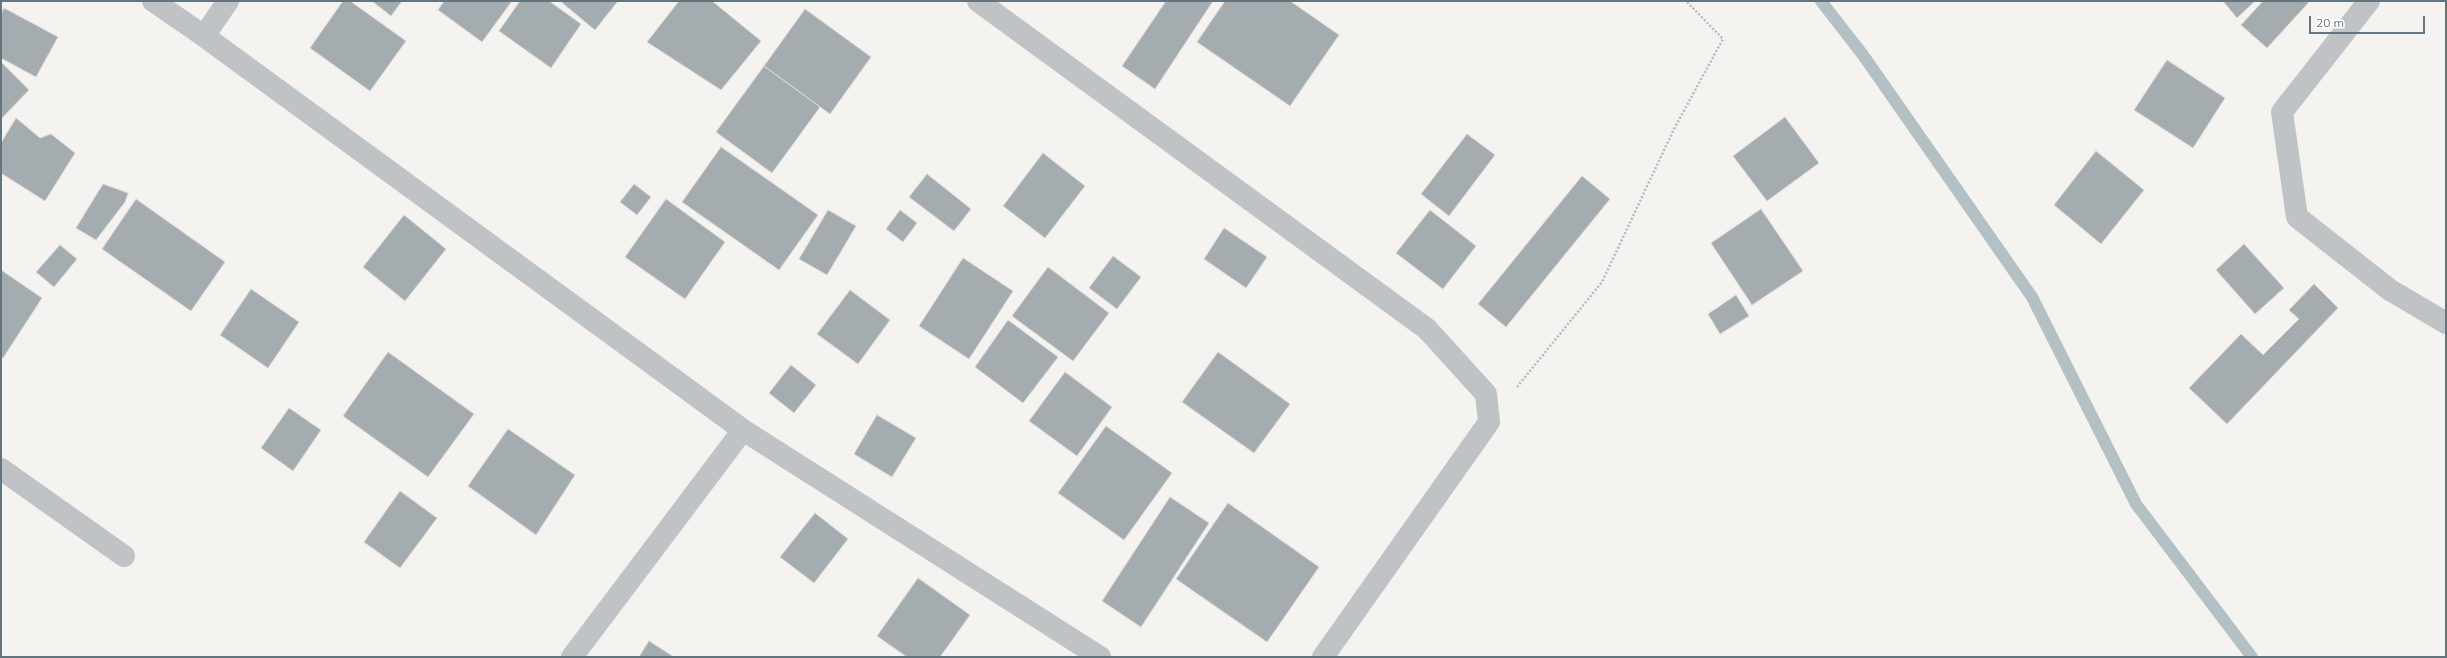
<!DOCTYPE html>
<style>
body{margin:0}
#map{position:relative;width:2447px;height:658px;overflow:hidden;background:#f4f3f0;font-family:Mulish,sans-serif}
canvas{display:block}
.frame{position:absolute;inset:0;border:2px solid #64757f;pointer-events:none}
.scale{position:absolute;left:2309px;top:16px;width:116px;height:18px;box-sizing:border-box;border:2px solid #64757f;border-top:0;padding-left:5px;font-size:12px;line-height:14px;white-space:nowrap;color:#64757f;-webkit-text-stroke:3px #fff;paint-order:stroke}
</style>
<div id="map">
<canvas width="2447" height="658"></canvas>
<div class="frame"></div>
<div class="scale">20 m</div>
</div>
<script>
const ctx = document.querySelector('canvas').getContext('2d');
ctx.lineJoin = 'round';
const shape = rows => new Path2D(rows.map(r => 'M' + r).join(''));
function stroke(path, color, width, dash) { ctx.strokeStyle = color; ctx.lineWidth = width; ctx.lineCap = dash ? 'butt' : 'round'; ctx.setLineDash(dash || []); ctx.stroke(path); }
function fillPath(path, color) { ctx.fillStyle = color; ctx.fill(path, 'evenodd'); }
stroke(shape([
 [1821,1,1863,55,2032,297,2136,504,2252,657]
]), '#b3c1c4', 12);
const building = shape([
 [343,1,350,1,406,41,370,91,310,48,343,1],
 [372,1,402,1,391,16,372,1],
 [444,1,512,1,482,42,438,10,444,1],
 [520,1,549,1,581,24,551,68,499,31,520,1],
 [560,1,618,1,595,30,560,1],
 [679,1,712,1,761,41,721,90,647,42,679,1],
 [1166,1,1213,1,1155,89,1122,66,1166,1],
 [1225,1,1290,1,1339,35,1290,106,1197,42,1225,1],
 [2223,1,2255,1,2237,18,2223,1],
 [2263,1,2310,1,2267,48,2241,25,2263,1],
 [4,8,58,37,36,77,1,58,1,14,4,8],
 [805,9,871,57,830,114,764,66,805,9],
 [2167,60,2225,98,2193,148,2134,110,2167,60],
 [1,62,29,90,1,119,1,62],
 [764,66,820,107,772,173,716,132,764,66],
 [1785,117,1819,163,1767,201,1733,156,1785,117],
 [16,118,40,138,51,134,75,153,45,201,1,173,1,143,16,118],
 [1467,134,1495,155,1449,216,1421,194,1467,134],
 [721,147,818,215,779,270,682,202,721,147],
 [2096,151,2144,190,2101,244,2054,205,2096,151],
 [1043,153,1085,186,1045,238,1003,206,1043,153],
 [927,174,971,209,954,231,909,197,927,174],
 [1582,176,1610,199,1506,327,1478,304,1582,176],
 [103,184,128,193,125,202,96,240,76,228,103,184],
 [634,184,651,197,637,215,620,202,634,184],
 [136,199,225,262,191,311,102,249,136,199],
 [666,199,725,242,685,299,625,257,666,199],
 [1761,209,1803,271,1752,305,1711,243,1761,209],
 [828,210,856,226,827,275,799,259,828,210],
 [900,210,917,223,903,242,886,229,900,210],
 [1430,210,1476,246,1443,289,1396,253,1430,210],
 [404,215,446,249,405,301,363,267,404,215],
 [1224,228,1267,257,1246,288,1204,259,1224,228],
 [2244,244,2284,288,2255,314,2216,270,2244,244],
 [60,245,77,259,54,287,36,272,60,245],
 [1113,256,1141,277,1117,309,1089,288,1113,256],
 [963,258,1013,291,969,359,919,326,963,258],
 [1048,267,1109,313,1073,361,1012,316,1048,267],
 [1,270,42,298,3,358,1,356,1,270],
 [2314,284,2338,308,2227,424,2189,388,2241,334,2263,355,2299,319,2289,310,2314,284],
 [251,289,299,322,268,368,220,335,251,289],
 [850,290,890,320,858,364,817,334,850,290],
 [1736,295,1749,316,1720,334,1708,314,1736,295],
 [1008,320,1058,357,1023,403,975,367,1008,320],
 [388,352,474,414,428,477,343,416,388,352],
 [1218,352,1290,404,1254,453,1182,402,1218,352],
 [791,365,816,385,794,413,769,393,791,365],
 [1065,372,1112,407,1077,456,1029,421,1065,372],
 [289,408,321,430,293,471,261,448,289,408],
 [877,415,916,438,892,477,854,454,877,415],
 [1106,426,1172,473,1124,540,1058,493,1106,426],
 [508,429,575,475,536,535,468,486,508,429],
 [400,491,437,518,400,568,364,542,400,491],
 [1170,497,1209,523,1141,627,1102,601,1170,497],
 [1228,503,1319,567,1267,642,1176,579,1228,503],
 [815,513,848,539,814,583,780,557,815,513],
 [918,578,970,615,940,657,907,657,877,636,918,578],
 [649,641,674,657,639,657,649,641]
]);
fillPath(building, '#a4acb0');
stroke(building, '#d5d5d3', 1);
stroke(shape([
 [1517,387,1602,282,1674,129,1723,39,1686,1]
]), '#b7babc', 2.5, [2, 2]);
stroke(shape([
 [153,1,204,36,743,430,1100,657],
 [978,1,1427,329,1486,394,1489,422,1323,657],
 [2369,1,2282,112,2297,217,2390,290,2446,323],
 [204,36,228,1],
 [1,469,124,556],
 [572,657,743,430]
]), '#bfc3c6', 22);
</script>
